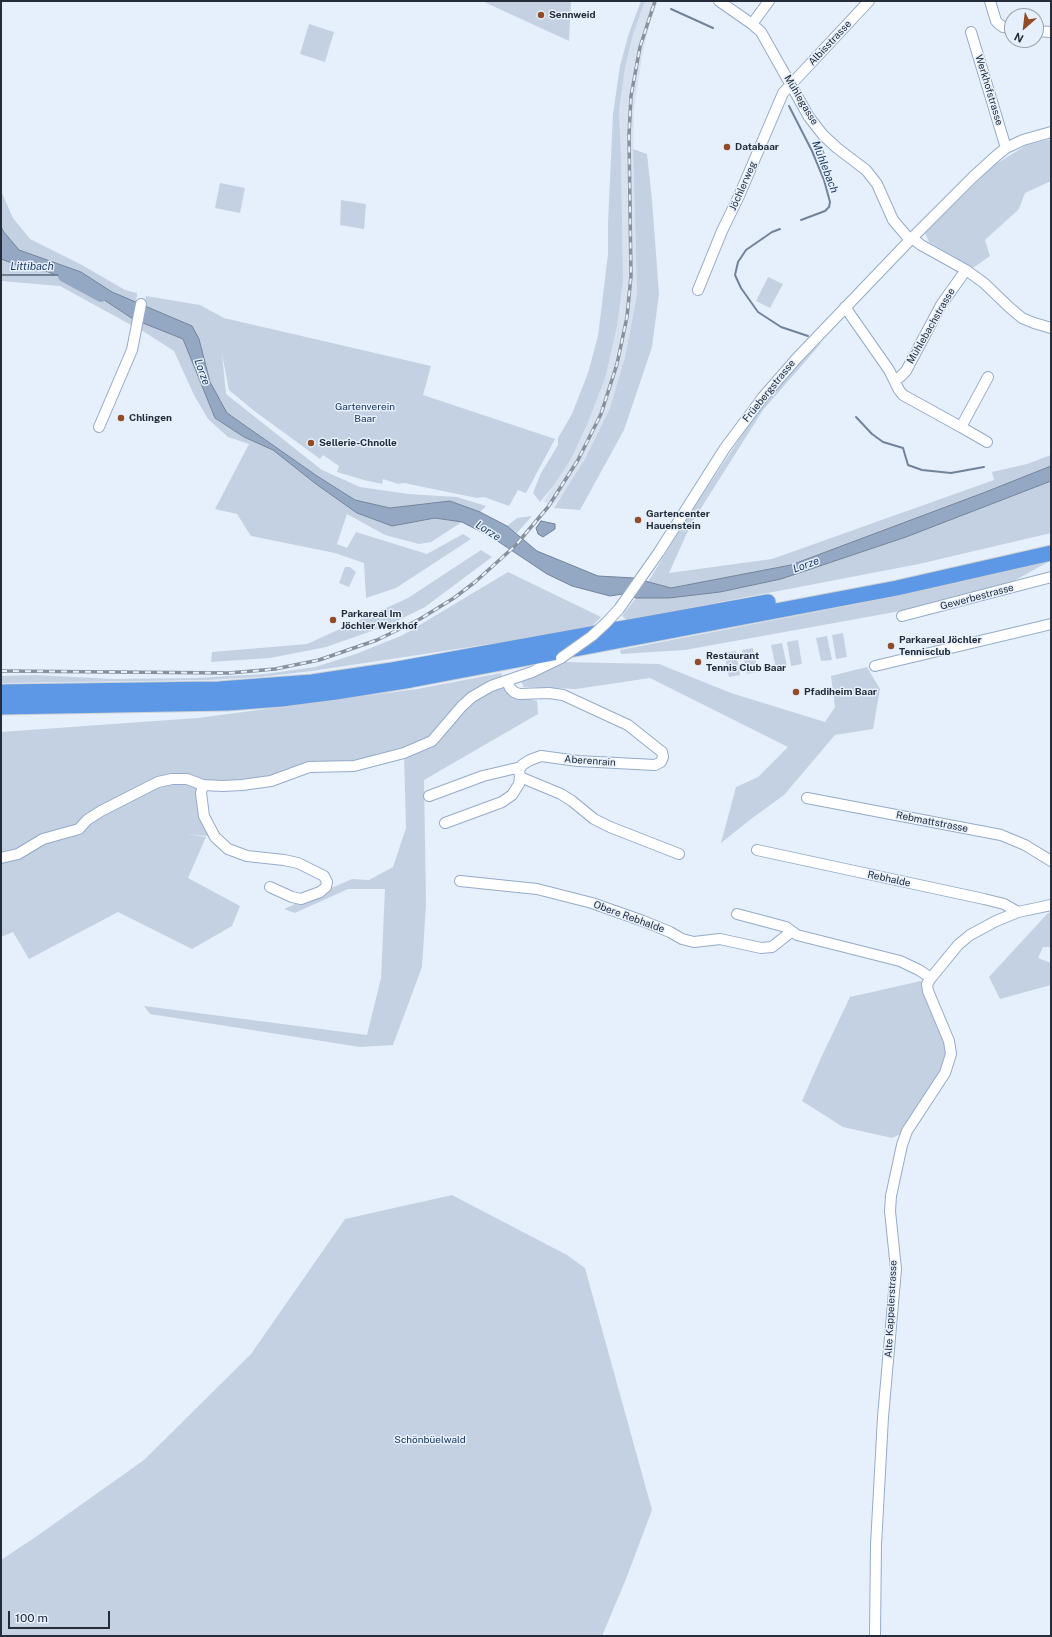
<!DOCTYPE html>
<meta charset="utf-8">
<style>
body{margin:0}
#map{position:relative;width:1052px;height:1637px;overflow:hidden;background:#e6f0fc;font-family:"Public Sans",sans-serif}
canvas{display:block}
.frame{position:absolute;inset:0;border:2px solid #232c38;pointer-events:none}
.north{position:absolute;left:1004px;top:8px;width:40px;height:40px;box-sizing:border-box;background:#e6f0fc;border:1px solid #98a2ae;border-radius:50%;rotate:208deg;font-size:11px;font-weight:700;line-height:16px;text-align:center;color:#232c38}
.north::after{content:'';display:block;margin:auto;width:14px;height:18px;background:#924b27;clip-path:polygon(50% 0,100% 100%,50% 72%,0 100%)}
.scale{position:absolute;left:8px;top:1611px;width:102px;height:18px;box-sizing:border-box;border:2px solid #232c38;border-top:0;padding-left:5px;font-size:12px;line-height:14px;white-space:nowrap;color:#232c38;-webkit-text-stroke:3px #e6f0fc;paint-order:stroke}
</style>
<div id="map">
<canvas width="1052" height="1637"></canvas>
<div class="frame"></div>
<div class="north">N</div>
<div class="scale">100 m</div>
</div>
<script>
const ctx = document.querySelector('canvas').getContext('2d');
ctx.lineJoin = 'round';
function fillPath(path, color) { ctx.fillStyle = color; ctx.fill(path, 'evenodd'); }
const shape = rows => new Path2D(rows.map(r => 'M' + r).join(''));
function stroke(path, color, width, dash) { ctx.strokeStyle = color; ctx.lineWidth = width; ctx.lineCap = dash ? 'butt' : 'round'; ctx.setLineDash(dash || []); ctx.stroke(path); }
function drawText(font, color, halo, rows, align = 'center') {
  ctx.font = font + ' "Public Sans",sans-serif'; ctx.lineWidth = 3; ctx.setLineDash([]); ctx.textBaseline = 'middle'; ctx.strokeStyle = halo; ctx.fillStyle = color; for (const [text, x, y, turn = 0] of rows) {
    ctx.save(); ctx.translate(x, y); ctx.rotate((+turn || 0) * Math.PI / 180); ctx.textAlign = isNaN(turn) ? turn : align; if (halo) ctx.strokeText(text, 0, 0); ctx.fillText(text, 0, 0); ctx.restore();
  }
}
fillPath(shape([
 [645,1,658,1,651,19,643,51,634,108,633,149,637,294,625,357,610,408,585,459,566,490,552,507,543,501,554,485,623,279,621,155,619,112,625,68,633,35]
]), '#d7e1f0');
fillPath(shape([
 [482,1,571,1,569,41],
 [641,1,645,1,633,35,625,68,619,112,621,155,623,279,617,326,605,378,588,422,572,457,554,485,540,502,533,493,541,473,558,445,558,438,572,414,588,373,598,336,608,254,608,223,613,114,620,66,629,33],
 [309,24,334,32,325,62,300,54],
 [1051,139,1051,181,1025,193,1019,209,985,240,990,256,973,268,929,242,925,233,994,165,1027,145],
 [633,149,647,154,652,200,659,294,652,347,624,430,580,510,554,508,585,459,610,408,625,357,637,294],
 [220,183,245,188,240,213,215,208],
 [1,191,13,218,30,239,82,265,125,290,137,293,136,304,111,292,81,272,19,250,3,231,1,226],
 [341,200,366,204,364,229,340,225],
 [1,259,28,269,46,271,83,286,133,319,133,326,60,286,1,281],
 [768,277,783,284,770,308,756,301],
 [146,296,200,305,224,318,431,366,423,395,555,439,526,493,518,490,509,506,484,497,477,498,404,483,398,484,383,479,382,484,364,480,337,472,339,466,323,455,320,459,253,410,229,390,222,354,226,394,322,470,360,487,408,494,457,497,486,506,480,512,450,501,390,508,355,500,317,476,227,413,210,382,199,339,144,307],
 [141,321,183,339,215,418,244,437,273,450,316,484,357,513,392,526,435,518,462,522,431,542,419,544,385,535,347,514,337,544,347,548,356,532,427,554,463,534,471,539,396,588,366,598,364,563,335,553,251,536,237,514,215,509,249,444,228,437,208,419,194,395,174,351,138,328],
 [823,341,763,410,691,524,669,573,772,559,994,480,992,472,1027,464,1051,455,1051,466,983,493,791,565,671,588,648,582,689,515,760,408,800,361],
 [1051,481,1051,533,919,564,627,620,622,616,636,598,669,598,720,592,781,579,906,537],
 [532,516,517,533,507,526,517,518],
 [481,550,492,557,425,607,389,625,326,647,306,651,270,658,211,662,212,652,307,644,408,598],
 [1050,561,1012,582,906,610,685,650,621,654,620,650,862,603],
 [345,567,350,567,356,572,349,587,339,583],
 [508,572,601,617,589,629,312,671,260,677,208,680,1,683,1,676,35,675,114,679,195,678,265,674,315,667,356,654,403,635],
 [843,633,847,657,836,659,832,635],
 [827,636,832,660,821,661,816,638],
 [798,640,802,664,791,666,787,642],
 [782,643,787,666,776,668,771,645],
 [753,648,758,672,747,674,742,650],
 [736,651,740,675,729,677,724,653],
 [564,662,659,664,731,693,825,722,835,707,831,676,867,667,880,689,873,729,835,735,784,795,751,819,721,843,736,787,758,777,788,747,650,678,576,689,524,687,521,682,547,671],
 [501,673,508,693,537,701,538,714,424,780,426,904,422,967,393,1045,360,1047,150,1014,144,1006,367,1035,381,978,385,889,348,889,295,913,284,909,352,879,369,880,393,867,406,828,404,754,326,766,281,778,203,785,201,793,215,837,186,834,206,837,188,878,240,906,232,926,192,949,118,912,29,959,13,932,1,937,1,732,198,718,417,689],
 [1051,912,1051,947,1043,947,1038,958,1051,963,1051,985,1000,999,989,977,1048,913],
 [921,981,953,1055,907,1131,892,1138,843,1127,802,1101,820,1060,850,997],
 [452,1195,567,1255,585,1268,652,1510,626,1579,602,1636,1,1636,1,1560,37,1536,144,1460,251,1354,345,1219]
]), '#c4d1e3');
const water = shape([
 [1,226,3,231,19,250,81,272,112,292,192,326,199,339,210,382,227,413,317,476,355,500,390,508,450,501,480,512,507,526,537,551,598,576,634,578,671,588,791,565,983,493,1051,466,1051,481,906,537,781,579,720,592,669,598,636,598,623,594,610,596,572,586,547,574,493,538,462,522,435,518,392,526,357,513,316,484,273,450,244,437,215,418,183,339,133,319,83,286,46,271,28,269,1,259,1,226],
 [541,521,555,524,555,529,543,537,538,534,536,528,541,521]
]);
fillPath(water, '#94a8c3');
stroke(water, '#728399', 1);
stroke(shape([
 [671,9,713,28],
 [789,106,812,151,824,180,830,202,829,207,825,211,801,220],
 [780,229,772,232,746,250,738,262,735,275,741,288,758,312,781,327,808,336],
 [1,275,60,275],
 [856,417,872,434,883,442,903,448,908,465,922,470,951,473,984,467]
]), '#728399', 2);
stroke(shape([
 [64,276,101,296]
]), '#94a8c3', 12);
const minor = shape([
 [719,1,752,24,761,32,809,117,823,135,837,148,866,170,877,184,893,220,910,240],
 [990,1,996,21,999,24,1003,27,1012,28],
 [752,24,769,1],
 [1036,31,1051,32],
 [971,32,1006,148],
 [912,238,921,245,966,270,984,283,1009,307,1022,318,1034,323,1051,328],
 [698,290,722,231,739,196,783,93,869,1],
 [845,307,889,370,899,390,903,395,961,427,988,377],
 [894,380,900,377,906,371,941,305,966,270],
 [99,427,132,350,141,304],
 [961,427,987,442],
 [659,552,725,448,763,397,797,358,910,240,973,177,996,156,1006,148,1023,140,1051,132],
 [902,616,1051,577],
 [875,666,1051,624],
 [507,681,510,688,514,692,519,694,549,693,563,695,628,725,662,752,663,757,661,762,655,765,578,761,541,756,530,760,522,765,519,770,520,777,561,794,572,801,594,819,610,827,679,854],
 [203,785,201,793,204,816,215,837,228,849,247,856,284,860,298,863,324,876,327,882,326,887,320,892,301,899,292,897,270,887],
 [429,796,483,776,521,767],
 [807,798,1001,835,1025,845,1051,861],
 [445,823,502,802,512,795,519,784,520,777],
 [757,850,984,899,1004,904,1018,912],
 [1,858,18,854,43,839,79,829,87,820,101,811,158,782,172,779,187,779,203,785,223,786,242,785,271,781,309,767,354,766,404,753,432,741,462,706,472,697,491,686,532,672,561,658],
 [460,881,537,889,592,903,643,921,670,932,682,939,694,942,720,939,761,948,772,947,791,932],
 [737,914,786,927,797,935,900,961,919,970,931,978],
 [875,1636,876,1545,883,1417,896,1269,890,1211,891,1196,902,1145,907,1131,945,1073,951,1054,949,1041,928,991,927,984,931,978,958,945,970,935,996,921,1018,912,1051,905]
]);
const highway = shape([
 [1,692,219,689,312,682,392,670,768,602],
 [1,707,228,703,281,699,336,692,411,680,897,588,1051,553]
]);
stroke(minor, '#95abc9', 12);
stroke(highway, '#cfd1d3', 17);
stroke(minor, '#fff', 10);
stroke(highway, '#5c98e5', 15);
const rail = shape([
 [1,671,229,673,275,669,319,660,377,640,420,619,454,598,475,582,515,546,548,507,578,460,601,414,617,364,627,317,631,276,629,135,631,96,640,47,655,1]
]);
stroke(rail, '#87909c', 3.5);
stroke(rail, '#e6f0fc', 2, [6]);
const minorBridge = shape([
 [561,658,592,636,606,623,619,609,659,552]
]);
stroke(minorBridge, '#95abc9', 12, []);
stroke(minorBridge, '#fff', 10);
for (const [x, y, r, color] of [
 [541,15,4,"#924b27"],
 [727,147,4,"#924b27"],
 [121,418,4,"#924b27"],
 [311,443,4,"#924b27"],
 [638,520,4,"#924b27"],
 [333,620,4,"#924b27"],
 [891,646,4,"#924b27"],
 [698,662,4,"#924b27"],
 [796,692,4,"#924b27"]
]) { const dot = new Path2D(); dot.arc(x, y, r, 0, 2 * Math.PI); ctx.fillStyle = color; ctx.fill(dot); stroke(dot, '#e6f0fc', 1.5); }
drawText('bold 10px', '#232c38', '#e6f0fc', [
 ["Sennweid",549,15],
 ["Databaar",735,147],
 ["Chlingen",129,418],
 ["Sellerie-Chnolle",319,443],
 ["Gartencenter",646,514],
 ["Hauenstein",646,526],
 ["Parkareal Im",341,614],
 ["Jöchler Werkhof",341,626],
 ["Parkareal Jöchler",899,640],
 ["Tennisclub",899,652],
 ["Restaurant",706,656],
 ["Tennis Club Baar",706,668],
 ["Pfadiheim Baar",804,692]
], 'left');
drawText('10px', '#232c38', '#e6f0fc', [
 ["Albisstrasse",830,43,-47],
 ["Werkhofstrasse",989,90,73],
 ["Mühlegasse",801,100,59],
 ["Jöchlerweg",743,186,-66],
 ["Mühlebachstrasse",931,326,-60],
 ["Früebergstrasse",769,391,-51],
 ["Gewerbestrasse",977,597,-15],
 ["Aberenrain",590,761,4],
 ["Rebmattstrasse",932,822,11],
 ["Rebhalde",889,879,12],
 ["Obere Rebhalde",629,917,20],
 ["Alte Kappelerstrasse",891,1309,-87]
]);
drawText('10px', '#163358', '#e6f0fc', [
 ["Gartenverein",365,407],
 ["Baar",365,419],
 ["Schönbüelwald",430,1440]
]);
drawText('italic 11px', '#1b395e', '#e6f0fc', [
 ["Mühlebach",825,167,69],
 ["Littibach",32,267],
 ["Lorze",202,372,70],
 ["Lorze",488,531,32],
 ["Lorze",806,565,-20]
]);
</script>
